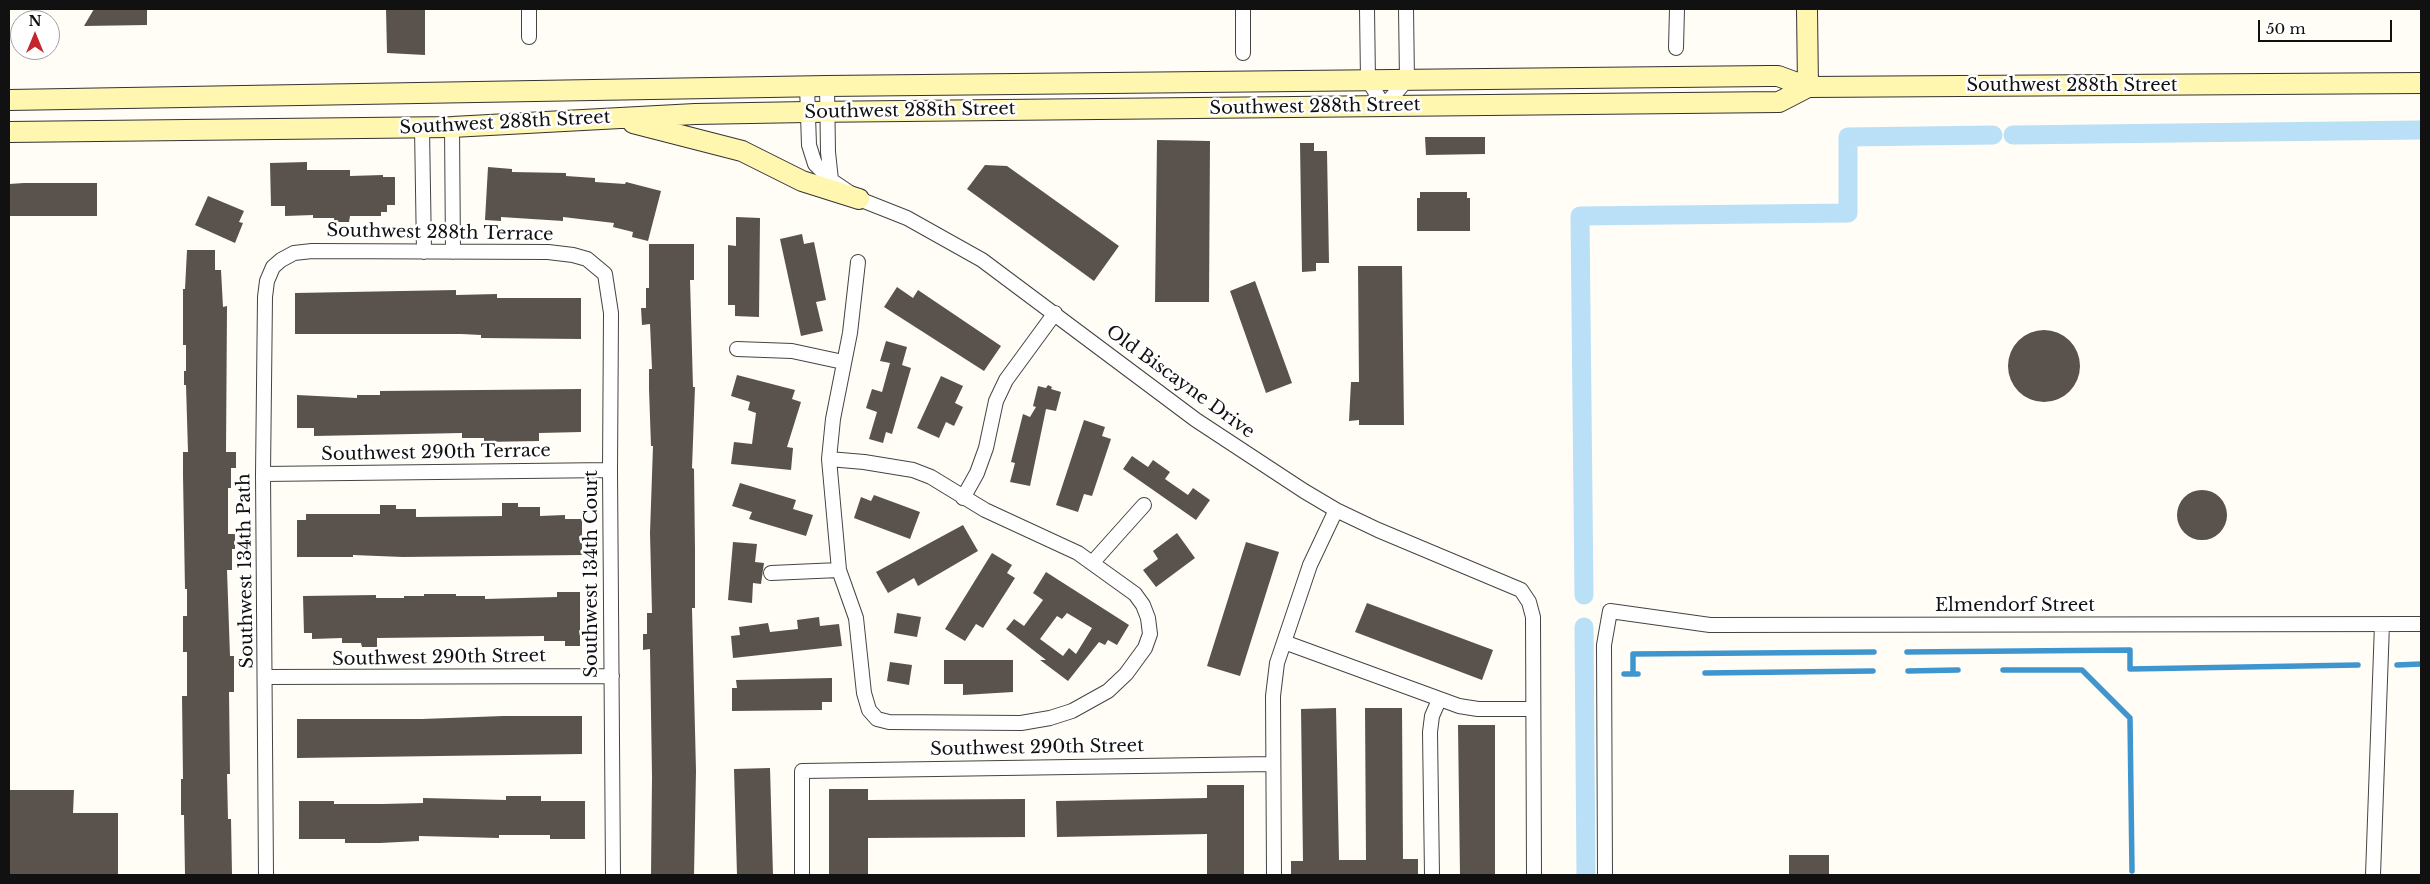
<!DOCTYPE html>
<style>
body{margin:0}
#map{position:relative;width:2430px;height:884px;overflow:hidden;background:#fffdf5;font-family:"Libre Baskerville",serif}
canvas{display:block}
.frame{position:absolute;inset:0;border:10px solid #111;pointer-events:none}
.north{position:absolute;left:10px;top:10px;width:50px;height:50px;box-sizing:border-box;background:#fff;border:1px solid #a0a0a0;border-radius:50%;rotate:0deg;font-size:14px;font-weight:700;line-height:20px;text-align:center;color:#111}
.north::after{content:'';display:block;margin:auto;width:18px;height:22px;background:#c4262e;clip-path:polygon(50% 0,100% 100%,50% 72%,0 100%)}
.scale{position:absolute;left:2258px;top:20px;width:134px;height:22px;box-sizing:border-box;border:2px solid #111;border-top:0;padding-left:6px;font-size:15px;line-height:18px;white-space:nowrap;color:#111;-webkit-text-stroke:4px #fff;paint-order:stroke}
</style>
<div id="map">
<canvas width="2430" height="884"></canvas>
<div class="frame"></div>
<div class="north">N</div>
<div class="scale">50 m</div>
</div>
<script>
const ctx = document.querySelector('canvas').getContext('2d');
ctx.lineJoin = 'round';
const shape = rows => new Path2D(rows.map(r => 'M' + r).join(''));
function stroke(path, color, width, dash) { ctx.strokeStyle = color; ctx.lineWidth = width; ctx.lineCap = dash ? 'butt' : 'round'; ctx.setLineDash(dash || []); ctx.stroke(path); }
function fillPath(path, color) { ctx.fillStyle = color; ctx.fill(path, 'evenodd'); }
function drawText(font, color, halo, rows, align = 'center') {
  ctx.font = font + ' "Libre Baskerville",serif'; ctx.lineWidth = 5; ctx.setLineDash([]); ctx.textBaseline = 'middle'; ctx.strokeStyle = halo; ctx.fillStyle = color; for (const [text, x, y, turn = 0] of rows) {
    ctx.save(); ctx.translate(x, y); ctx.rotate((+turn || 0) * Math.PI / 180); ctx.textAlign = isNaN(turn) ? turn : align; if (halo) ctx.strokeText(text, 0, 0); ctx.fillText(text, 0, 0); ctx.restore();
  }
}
stroke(shape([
 [1907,652,2130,650,2130,669,2358,665],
 [2397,665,2421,664],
 [2003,670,2082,670,2130,718,2132,871],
 [1908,671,1958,670],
 [1705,673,1873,671],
 [1624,674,1638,674],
 [1633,674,1633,654,1874,652]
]), '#3f96cf', 5.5);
stroke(shape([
 [2013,135,2421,130],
 [1584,595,1580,216,1848,213,1848,137,1993,135],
 [1584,627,1586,875]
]), '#b9e0f7', 19);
fillPath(shape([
 [94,9,147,9,147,25,84,26],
 [386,9,425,9,425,55,387,53],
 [1425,137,1485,137,1485,154,1426,155],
 [1157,140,1210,141,1209,302,1155,302],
 [1300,143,1314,143,1314,151,1327,151,1329,263,1316,263,1316,271,1302,272],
 [307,162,307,170,350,170,350,176,383,175,383,177,395,177,395,205,387,205,387,212,381,212,381,216,350,216,349,222,334,222,334,218,313,218,313,215,285,216,285,206,271,206,270,163],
 [985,165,1007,166,1119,246,1094,281,967,189],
 [488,167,512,169,512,172,566,173,566,176,595,178,595,182,625,184,626,182,661,191,648,241,632,237,633,232,613,227,614,223,563,217,563,221,501,217,501,221,485,220],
 [24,183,97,183,97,216,9,216,9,184],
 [1420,192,1467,192,1467,198,1470,198,1470,231,1417,231,1417,198,1420,198],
 [208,196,244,211,239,222,243,223,235,243,195,225],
 [736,217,760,218,759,317,735,316,735,305,728,305,728,245,736,246],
 [802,234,804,244,814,242,826,300,816,302,823,331,801,336,780,239],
 [649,244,694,244,694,280,690,280,693,387,695,387,692,468,694,469,695,550,695,608,692,608,696,771,694,875,651,875,652,777,650,649,643,650,643,634,647,634,647,613,652,613,650,533,653,446,651,446,649,389,649,369,652,369,650,324,642,325,641,308,646,308,646,288,649,288],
 [187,250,215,250,215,270,221,270,223,307,227,306,226,452,236,452,236,468,231,468,231,488,228,488,228,534,235,534,235,549,232,549,232,570,227,570,230,656,234,656,234,692,229,692,230,774,227,774,228,819,231,819,232,875,185,875,184,815,181,815,181,779,183,779,182,696,187,696,187,652,183,652,183,616,187,616,187,589,185,589,183,476,183,452,188,452,186,385,184,385,184,371,186,371,186,345,183,345,183,289,185,289],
 [1358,266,1402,266,1404,425,1359,425,1359,420,1349,421,1351,382,1359,382],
 [1255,281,1292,383,1266,393,1230,291],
 [897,287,913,298,918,290,1001,346,984,371,884,307],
 [456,290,456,295,497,294,497,298,581,298,581,339,481,338,481,335,461,334,295,334,295,293],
 '2008 366a36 36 0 1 1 72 0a36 36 0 1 1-72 0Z',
 [886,341,907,347,902,365,911,368,892,434,886,432,883,443,869,439,877,412,866,408,872,389,882,392,890,363,880,361],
 [737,375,795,390,792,399,801,402,787,447,793,448,791,470,731,464,734,442,752,444,756,413,748,410,750,402,731,396],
 [941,376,963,386,955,403,963,407,954,426,946,422,939,438,917,428],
 [1048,385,1052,387,1051,389,1061,392,1056,411,1046,409,1030,486,1010,482,1015,463,1011,462,1023,414,1030,417,1036,407,1033,406,1038,386,1046,388],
 [581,389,581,432,539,433,539,441,484,442,484,438,462,438,462,433,314,436,314,428,297,428,297,395,357,398,357,395,380,395,380,391],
 [1084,420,1105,427,1102,436,1111,439,1092,496,1084,494,1078,512,1056,505],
 [1132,456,1148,467,1153,460,1170,472,1165,479,1188,495,1193,488,1210,500,1196,520,1123,469],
 [740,483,796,500,793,509,813,515,806,536,749,519,752,512,732,506],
 '2177 515a25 25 0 1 1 50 0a25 25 0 1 1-50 0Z',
 [874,495,920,512,910,539,854,518,861,497,871,501],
 [502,503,518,503,518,507,540,507,540,516,565,515,565,519,582,519,582,555,403,557,353,555,353,557,297,557,297,520,306,520,306,514,380,514,380,505,396,505,396,509,416,509,416,517,502,516],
 [963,525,978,551,918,586,914,578,888,593,876,572],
 [1177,533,1195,558,1156,587,1143,570,1158,559,1153,551],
 [733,542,757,544,755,562,764,563,761,584,753,583,752,603,728,600],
 [1246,542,1279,552,1240,676,1207,666],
 [992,553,1012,565,1007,573,1015,578,983,628,976,624,965,641,945,629],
 [1046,572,1129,625,1117,645,1108,640,1105,645,1099,642,1068,681,1040,660,1046,660,1006,629,1014,619,1024,626,1043,600,1033,593],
 [1067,613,1092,628,1076,654,1069,648,1063,656,1040,639,1057,616,1062,619],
 [557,592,580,592,580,646,565,646,565,641,544,641,544,636,377,638,377,647,362,647,361,643,342,643,342,638,312,639,312,633,304,633,303,596,376,595,376,598,404,598,404,596,424,596,424,594,456,594,456,596,485,596,485,599,557,597],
 [1367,603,1493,650,1482,680,1355,632],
 [897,613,921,617,917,637,894,633],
 [819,617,820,626,839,624,842,646,733,658,731,636,740,635,739,627,768,623,770,632,798,629,797,620],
 [944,660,1013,660,1013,692,963,695,963,684,944,684],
 [890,662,912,665,909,685,887,681],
 [832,678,832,702,822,702,822,710,732,711,732,688,737,688,736,680],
 [1336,708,1339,860,1366,860,1365,708,1402,708,1403,859,1418,859,1418,875,1291,875,1291,861,1303,861,1301,709],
 [503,716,582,716,582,754,297,758,297,719,422,719],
 [1458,725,1495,725,1495,875,1460,875],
 [770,768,773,875,737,875,734,769],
 [1207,785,1244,785,1244,875,1207,875,1207,834,1057,837,1056,801,1207,798],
 [829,789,868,789,868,800,1025,799,1025,837,868,838,868,875,829,875],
 [9,790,74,790,73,813,118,813,118,875,9,875],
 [506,796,541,796,541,801,585,801,585,839,550,839,550,835,499,835,499,838,419,836,419,841,380,843,345,843,345,839,299,839,299,801,334,801,334,804,383,804,423,803,423,798,506,800],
 [1789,855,1829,855,1829,875,1789,875]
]), '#5a524d');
const street = shape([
 [529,9,529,37],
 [1243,9,1243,53],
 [1367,9,1368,80,1384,106,1407,80,1406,9],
 [1676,48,1677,9],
 [807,86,809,145,815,164,831,180,859,199,907,218,982,260,1196,420,1304,491,1336,510,1378,530,1521,590,1529,602,1533,617,1534,875],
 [827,86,828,152,831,180],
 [452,127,453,252],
 [422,128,424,252],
 [737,349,792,351,843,362],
 [829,459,864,462,913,470,931,477,985,510,1078,553,1135,594,1143,605,1148,618,1150,634,1145,648,1126,674,1108,691,1072,711,1050,718,1021,723,889,722,877,719,869,710,864,693,856,618,839,570,829,459,833,419,850,333,858,262],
 [263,474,610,470],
 [963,498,977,473,986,448,996,401,1006,380,1055,313],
 [1093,562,1144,505],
 [771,573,839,570],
 [1284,642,1459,706,1478,709,1533,709],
 [266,677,612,676],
 [266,875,263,474,265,297,267,281,273,267,281,260,294,253,312,251,548,252,573,255,587,259,605,274,611,313,610,470,613,875],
 [802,875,802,771,1272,764],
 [1274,875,1273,696,1277,663,1310,565,1336,510],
 [1432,875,1430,732,1432,716,1439,700],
 [1605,875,1604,645,1610,611,1710,625,2421,624],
 [2373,875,2382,624]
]);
const secondary = shape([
 [1807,9,1808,87],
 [9,100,827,86,1769,76,1778,76,1808,87,2421,83],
 [633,123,742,151,802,181,859,199],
 [9,132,452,127,695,114,807,112,1779,102,1808,87]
]);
stroke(street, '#444', 16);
stroke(secondary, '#333', 22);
stroke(street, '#fff', 14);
stroke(secondary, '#fff6b0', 20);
drawText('18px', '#111', '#fff', [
 ["Southwest 288th Street",2072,86],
 ["Southwest 288th Street",1315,107,-1],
 ["Southwest 288th Street",910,111,-1],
 ["Southwest 288th Street",505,123,-3],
 ["Southwest 288th Terrace",440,233,1],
 ["Old Biscayne Drive",1180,382,36],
 ["Southwest 290th Terrace",436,453,-1],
 ["Southwest 134th Path",246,571,-91],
 ["Southwest 134th Court",592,574,-90],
 ["Elmendorf Street",2015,606],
 ["Southwest 290th Street",439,658,-1],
 ["Southwest 290th Street",1037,748,-1]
]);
</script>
